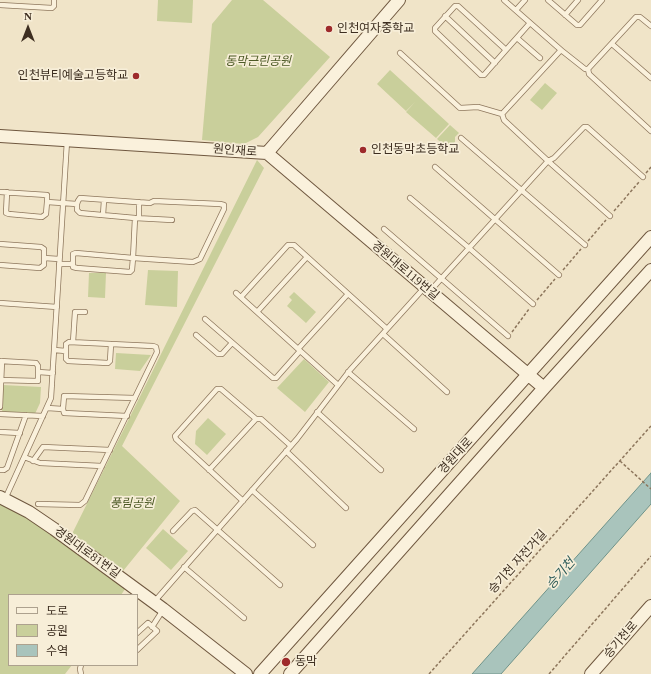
<!DOCTYPE html>
<meta charset="utf-8">
<style>
body{margin:0}
#map{position:relative;width:651px;height:674px;overflow:hidden;background:#f0e4c8;font-family:"Times New Roman","Noto Sans KR",serif}
canvas{display:block}
.legend{position:absolute;left:8px;top:594px;width:130px;height:72px;box-sizing:border-box;background:#f7eed8;border:1px solid #ada18e;margin:0;padding:5px 7px;list-style:none;font-size:12px;color:#3d2e20}
.legend li{display:flex;align-items:center;gap:8px;height:20px}
.legend b{width:20px;border:1px solid #ada18e}
.north{position:absolute;left:8px;top:8px;width:40px;height:40px;-webkit-text-stroke:3px #f7eed8;paint-order:stroke;rotate:0deg;font-size:11px;font-weight:700;line-height:16px;text-align:center;color:#3d2e20}
.north::after{content:'';display:block;margin:auto;width:14px;height:18px;background:#3d2e20;clip-path:polygon(50% 0,100% 100%,50% 72%,0 100%)}
</style>
<div id="map">
<canvas width="651" height="674"></canvas>
<ul class="legend">
<li><b style="height:5px;background:#faf1dc"></b>도로</li>
<li><b style="height:11px;background:#c9cf9b"></b>공원</li>
<li><b style="height:11px;background:#a9c4bc"></b>수역</li>
</ul>
<div class="north">N</div>
</div>
<script>
const ctx = document.querySelector('canvas').getContext('2d');
ctx.lineJoin = 'round';
function fillPath(path, color) { ctx.fillStyle = color; ctx.fill(path, 'evenodd'); }
const shape = rows => new Path2D(rows.map(r => 'M' + r).join(''));
function stroke(path, color, width, dash) { ctx.strokeStyle = color; ctx.lineWidth = width; ctx.lineCap = dash ? 'butt' : 'round'; ctx.setLineDash(dash || []); ctx.stroke(path); }
function drawText(font, color, halo, rows, align = 'center') {
  ctx.font = font + ' "Times New Roman","Noto Sans KR",serif'; ctx.lineWidth = 3.5; ctx.setLineDash([]); ctx.textBaseline = 'middle'; ctx.strokeStyle = halo; ctx.fillStyle = color; for (const [text, x, y, turn = 0] of rows) {
    ctx.save(); ctx.translate(x, y); ctx.rotate((+turn || 0) * Math.PI / 180); ctx.textAlign = isNaN(turn) ? turn : align; if (halo) ctx.strokeText(text, 0, 0); ctx.fillText(text, 0, 0); ctx.restore();
  }
}
fillPath(shape([
 [158,0,193,0,192,23,157,21],
 [232,0,263,0,330,57,258,137,244,144,202,140,212,24],
 [390,70,449,124,436,138,406,112,415,102,406,111,377,84],
 [545,83,557,93,542,110,530,100],
 [450,125,459,133,455,137,455,142,448,149,437,139],
 [257,160,264,168,122,446,180,501,119,576,129,583,121,595,9,595,9,665,72,665,65,674,0,674,0,497,69,540],
 [148,270,178,271,177,307,145,305],
 [89,273,106,273,105,298,88,297],
 [294,292,316,312,306,323,287,306,292,300,289,297],
 [116,353,151,355,140,371,115,369],
 [304,359,329,382,305,412,277,388],
 [3,385,41,387,40,403,34,416,2,414],
 [208,418,226,434,207,455,195,444,196,431],
 [163,529,188,551,171,570,146,548]
]), '#c9cf9b');
const water = shape([
 [651,473,651,504,501,674,472,674,651,473]
]);
fillPath(water, '#a9c4bc');
stroke(water, '#6f938a', 1);
const lane = shape([
 [548,0,577,25,580,25,602,0],
 [0,5,52,8,54,6,54,0],
 [516,10,525,0],
 [565,15,578,0],
 [445,16,495,63],
 [517,38,540,58],
 [612,44,651,78],
 [506,50,458,6,455,6,435,28,435,31,481,75,484,75,506,50,530,23],
 [561,50,585,69,588,69,636,17,640,17,651,26],
 [400,53,460,108,478,107,502,114],
 [588,69,589,74,651,131],
 [461,138,585,245],
 [435,167,559,275],
 [0,192,47,195,47,202,77,204],
 [7,192,6,213,9,214,42,217,46,214,47,202],
 [410,198,469,248,533,304],
 [103,215,104,200],
 [610,216,548,161,554,158,584,127,587,127,643,177],
 [135,218,172,220],
 [139,218,139,202],
 [384,229,508,336],
 [0,244,41,247,44,249,44,265,40,268,0,265],
 [44,258,59,259],
 [133,258,193,262,200,259,224,209,224,205,220,204,154,201,150,203,80,198,78,201,77,204,77,210,80,213,135,218,133,258,132,270,130,272,77,268,73,267,73,254,76,253,133,258],
 [59,264,73,264],
 [430,291,548,161,504,120,502,114,561,50,504,0],
 [236,293,338,385],
 [241,297,288,245,294,245,387,329],
 [0,303,57,307],
 [257,312,307,257],
 [205,319,273,378,276,378,300,351],
 [383,334,447,392],
 [196,335,218,354,222,354,232,343],
 [73,342,75,312,85,312],
 [298,349,348,294],
 [54,350,66,351],
 [0,361,36,363,38,366,38,381,0,380],
 [38,372,53,373],
 [348,372,414,429],
 [0,407,2,361],
 [47,408,63,409,64,413,127,416],
 [63,409,64,396,135,398],
 [317,412,381,470],
 [0,414,43,416],
 [0,432,20,433],
 [286,451,346,508],
 [24,457,40,463,102,466],
 [33,461,43,447,110,450],
 [0,470,4,470,7,468,26,415],
 [209,470,256,419,261,419,291,446],
 [252,490,313,545],
 [5,499,51,398,67,141],
 [243,501,176,439,175,436,217,389,221,389,256,419],
 [38,504,80,505,85,501,157,352,156,347,153,346,69,342,66,344,66,359,68,361,108,363,110,361,111,344],
 [173,531,192,511,195,510,280,585],
 [184,567,244,618],
 [154,602,297,439,350,370,424,288],
 [152,627,163,610],
 [137,633,148,623,157,631,137,650],
 [81,665,80,669,81,674]
]);
const secondary = shape([
 [0,136,267,153,544,388],
 [267,153,399,0],
 [0,497,29,512,54,529,163,609,246,674],
 [260,674,651,237],
 [290,674,544,388,651,270],
 [591,674,651,606]
]);
stroke(lane, '#8d765c', 6);
stroke(secondary, '#6f573f', 14);
stroke(shape([
 [646,173,651,167],
 [614,211,639,182],
 [588,241,606,220],
 [563,270,581,249],
 [537,300,555,279],
 [512,332,529,309],
 [620,461,651,489],
 [429,674,651,426],
 [549,674,651,556]
]), '#8d765c', 1.5, [3, 2]);
stroke(lane, '#faf1dc', 4.5);
stroke(secondary, '#faf1dc', 12);
for (const [x, y, r, color] of [
 [329,29,4,"#9e2a2b"],
 [136,76,4,"#9e2a2b"],
 [363,150,4,"#9e2a2b"],
 [286,662,5,"#9e2a2b"]
]) { const dot = new Path2D(); dot.arc(x, y, r, 0, 2 * Math.PI); ctx.fillStyle = color; ctx.fill(dot); stroke(dot, '#f7eed8', 1.5); }
drawText('12px', '#3d2e20', '#f7eed8', [
 ["인천여자중학교",337,29],
 ["인천뷰티예술고등학교",128,76,"right"],
 ["인천동막초등학교",371,150],
 ["동막",295,662]
], 'left');
drawText('italic 12px', '#4d5a26', '#f7eed8', [
 ["동막근린공원",258,62],
 ["풍림공원",132,504]
]);
drawText('12px', '#3d2e20', '#f7eed8', [
 ["원인재로",235,151,4],
 ["경원대로119번길",405,271,40],
 ["경원대로",456,456,-48],
 ["경원대로81번길",87,553,36],
 ["승기천 자전거길",518,562,-48],
 ["승기천로",621,640,-49]
]);
drawText('italic 13px', '#2f5d5a', '#f7eed8', [
 ["승기천",561,574,-49]
]);
</script>
